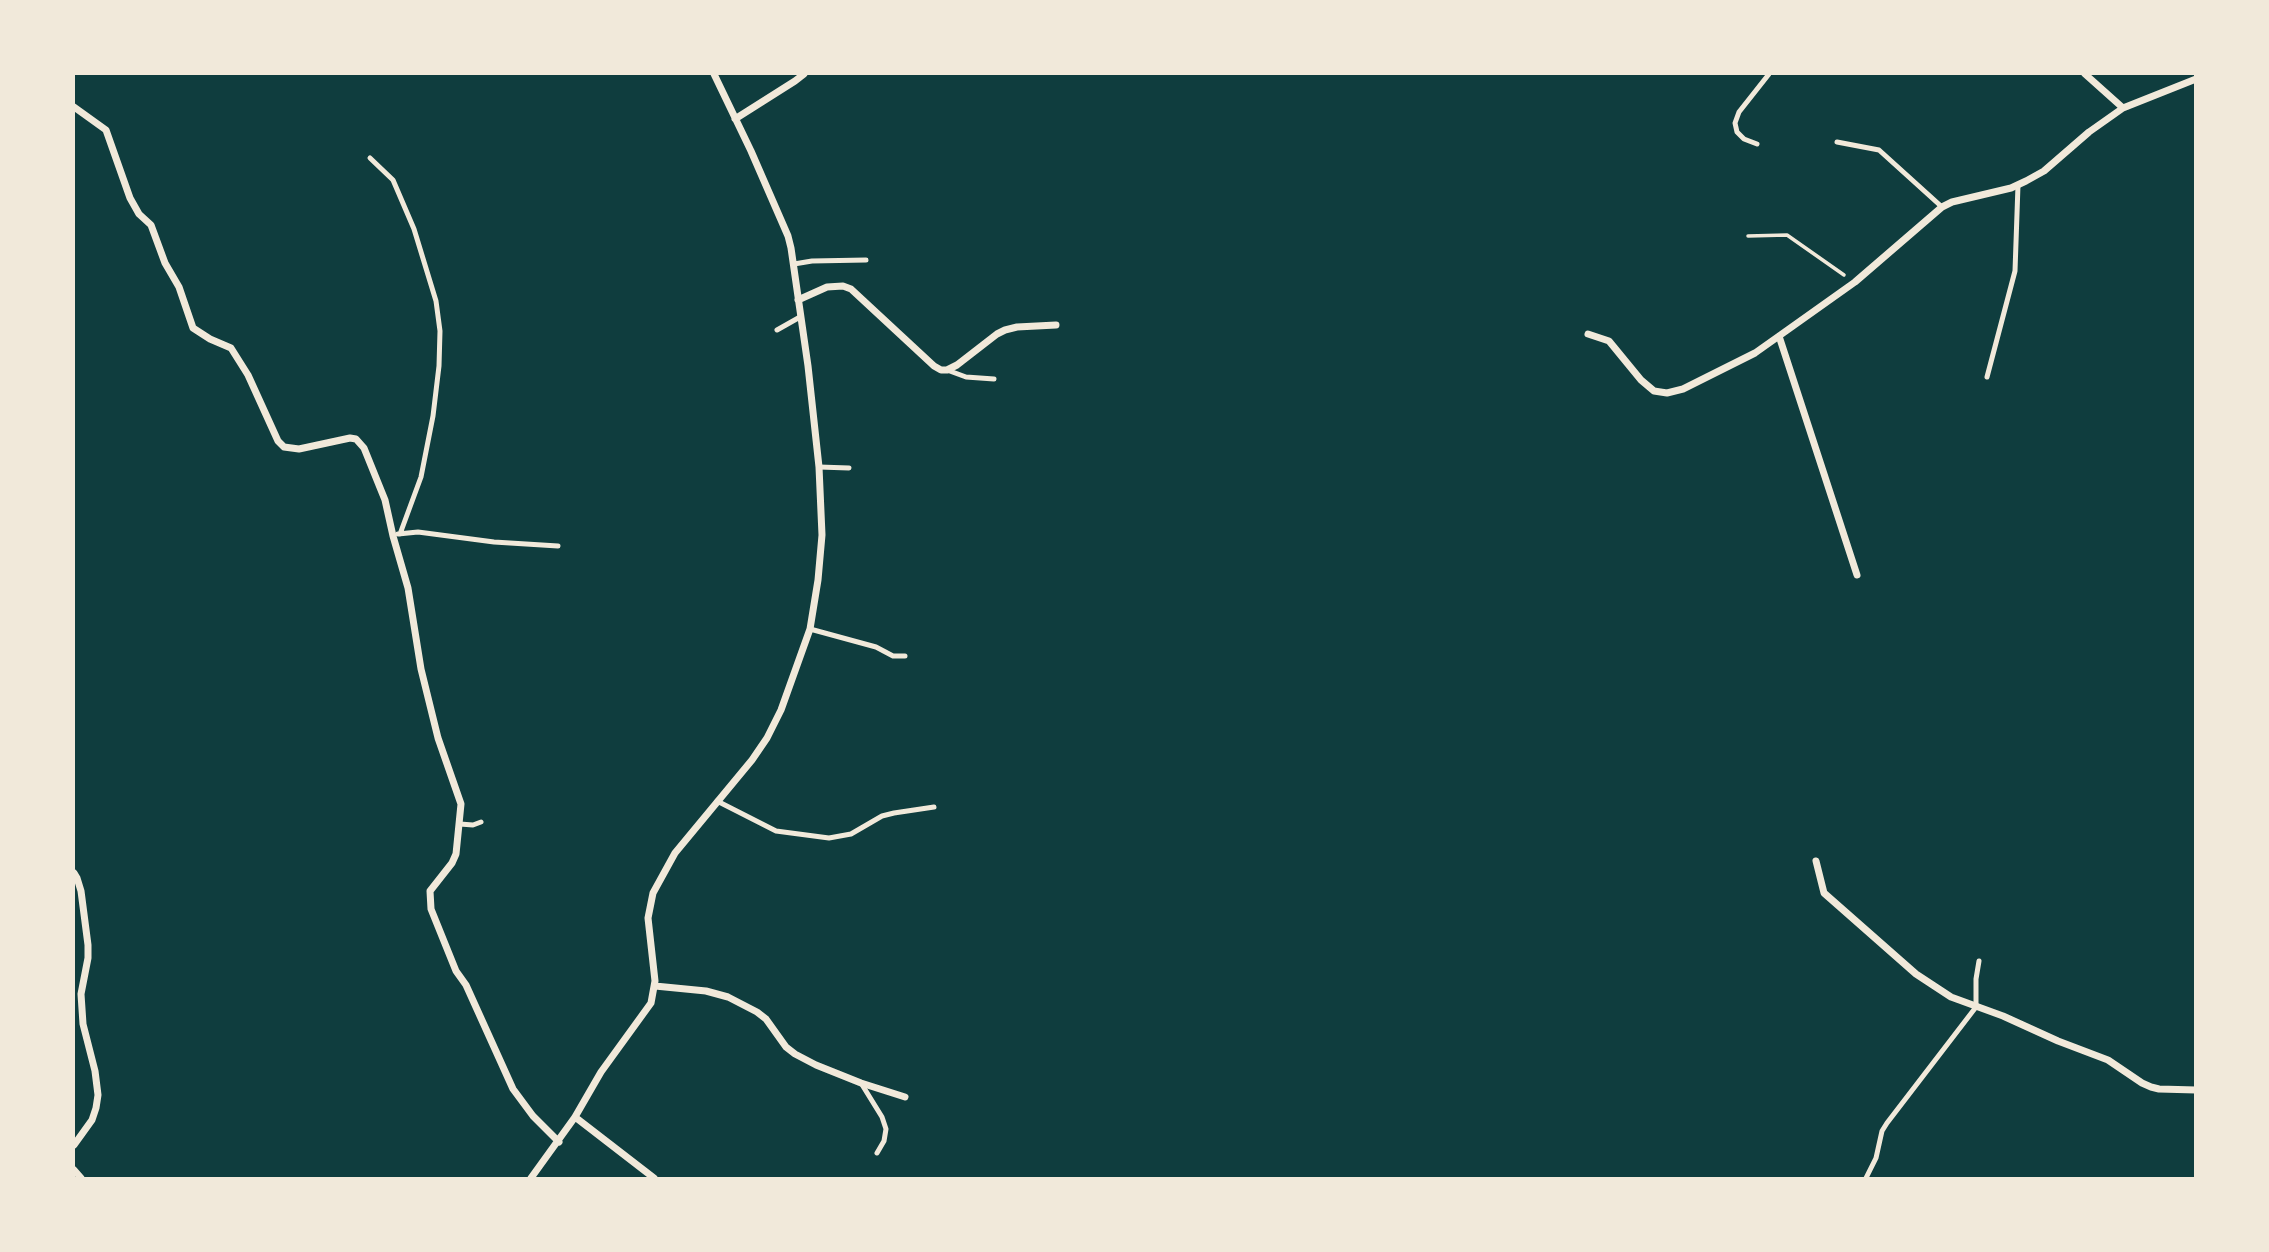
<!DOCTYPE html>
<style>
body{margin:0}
#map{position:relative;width:2269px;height:1252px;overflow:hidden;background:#0f3d3e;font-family:Manrope,sans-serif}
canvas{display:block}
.frame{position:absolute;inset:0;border:75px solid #f1e9da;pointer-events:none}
</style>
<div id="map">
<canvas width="2269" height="1252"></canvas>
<div class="frame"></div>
</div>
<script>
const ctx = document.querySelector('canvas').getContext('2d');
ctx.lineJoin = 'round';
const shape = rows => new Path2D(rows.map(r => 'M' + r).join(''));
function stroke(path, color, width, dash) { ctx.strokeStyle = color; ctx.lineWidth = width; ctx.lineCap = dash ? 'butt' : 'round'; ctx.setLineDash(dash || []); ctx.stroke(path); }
stroke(shape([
 [1748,236,1787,235,1844,275]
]), '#f1e9da', 3.5);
stroke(shape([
 [1837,142,1879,150,1942,207],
 [1757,144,1744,139,1737,132,1735,123,1739,112,1769,74],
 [370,158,393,180,414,229,436,301,440,331,439,366,433,416,421,477,400,534],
 [794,264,812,261,866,260],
 [777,330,800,317],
 [947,370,966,377,994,379],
 [1987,377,2015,271,2018,185],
 [819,467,849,468],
 [398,534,418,532,494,542,558,546],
 [810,629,876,647,893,656,905,656],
 [717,801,776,831,829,838,851,834,882,816,894,813,934,807],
 [460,824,473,825,481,822],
 [861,1083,882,1117,886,1129,884,1141,877,1153],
 [1866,1178,1876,1158,1882,1131,1887,1123,1976,1007,1976,979,1979,961]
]), '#f1e9da', 5);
stroke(shape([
 [2085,74,2123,108],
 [74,107,106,130,130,198,139,214,151,225,165,263,179,287,193,328,210,339,231,348,248,375,278,441,284,447,299,449,350,438,356,439,364,448,385,500,393,536,408,588,421,669,438,738,461,804,456,854,452,863,430,891,431,909,456,971,466,985,513,1089,533,1116,559,1142],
 [735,119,795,81,804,74],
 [798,300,827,287,843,286,851,289,934,366,941,370,947,370,957,365,997,334,1005,330,1017,327,1056,325],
 [1588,334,1609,341,1641,380,1654,391,1667,393,1683,389,1755,353,1779,336,1855,282,1942,207,1952,202,2011,188,2026,181,2044,171,2089,132,2123,108,2196,79],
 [1779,336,1857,575],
 [1816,861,1824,893,1916,974,1951,997,2003,1016,2058,1041,2108,1060,2142,1083,2151,1087,2159,1089,2196,1090],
 [74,873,77,878,81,891,88,945,88,958,81,994,83,1024,95,1071,98,1095,96,1108,92,1120,74,1145],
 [655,986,706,991,728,997,757,1012,766,1019,786,1047,795,1054,816,1065,861,1083,905,1097],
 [575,1117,654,1178],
 [74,1170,81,1178],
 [531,1178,575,1117,601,1072,651,1003,655,981,648,918,653,893,675,853,752,760,767,738,781,710,810,629,818,580,822,535,819,467,808,366,791,248,788,236,751,151,714,74]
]), '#f1e9da', 7);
</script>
